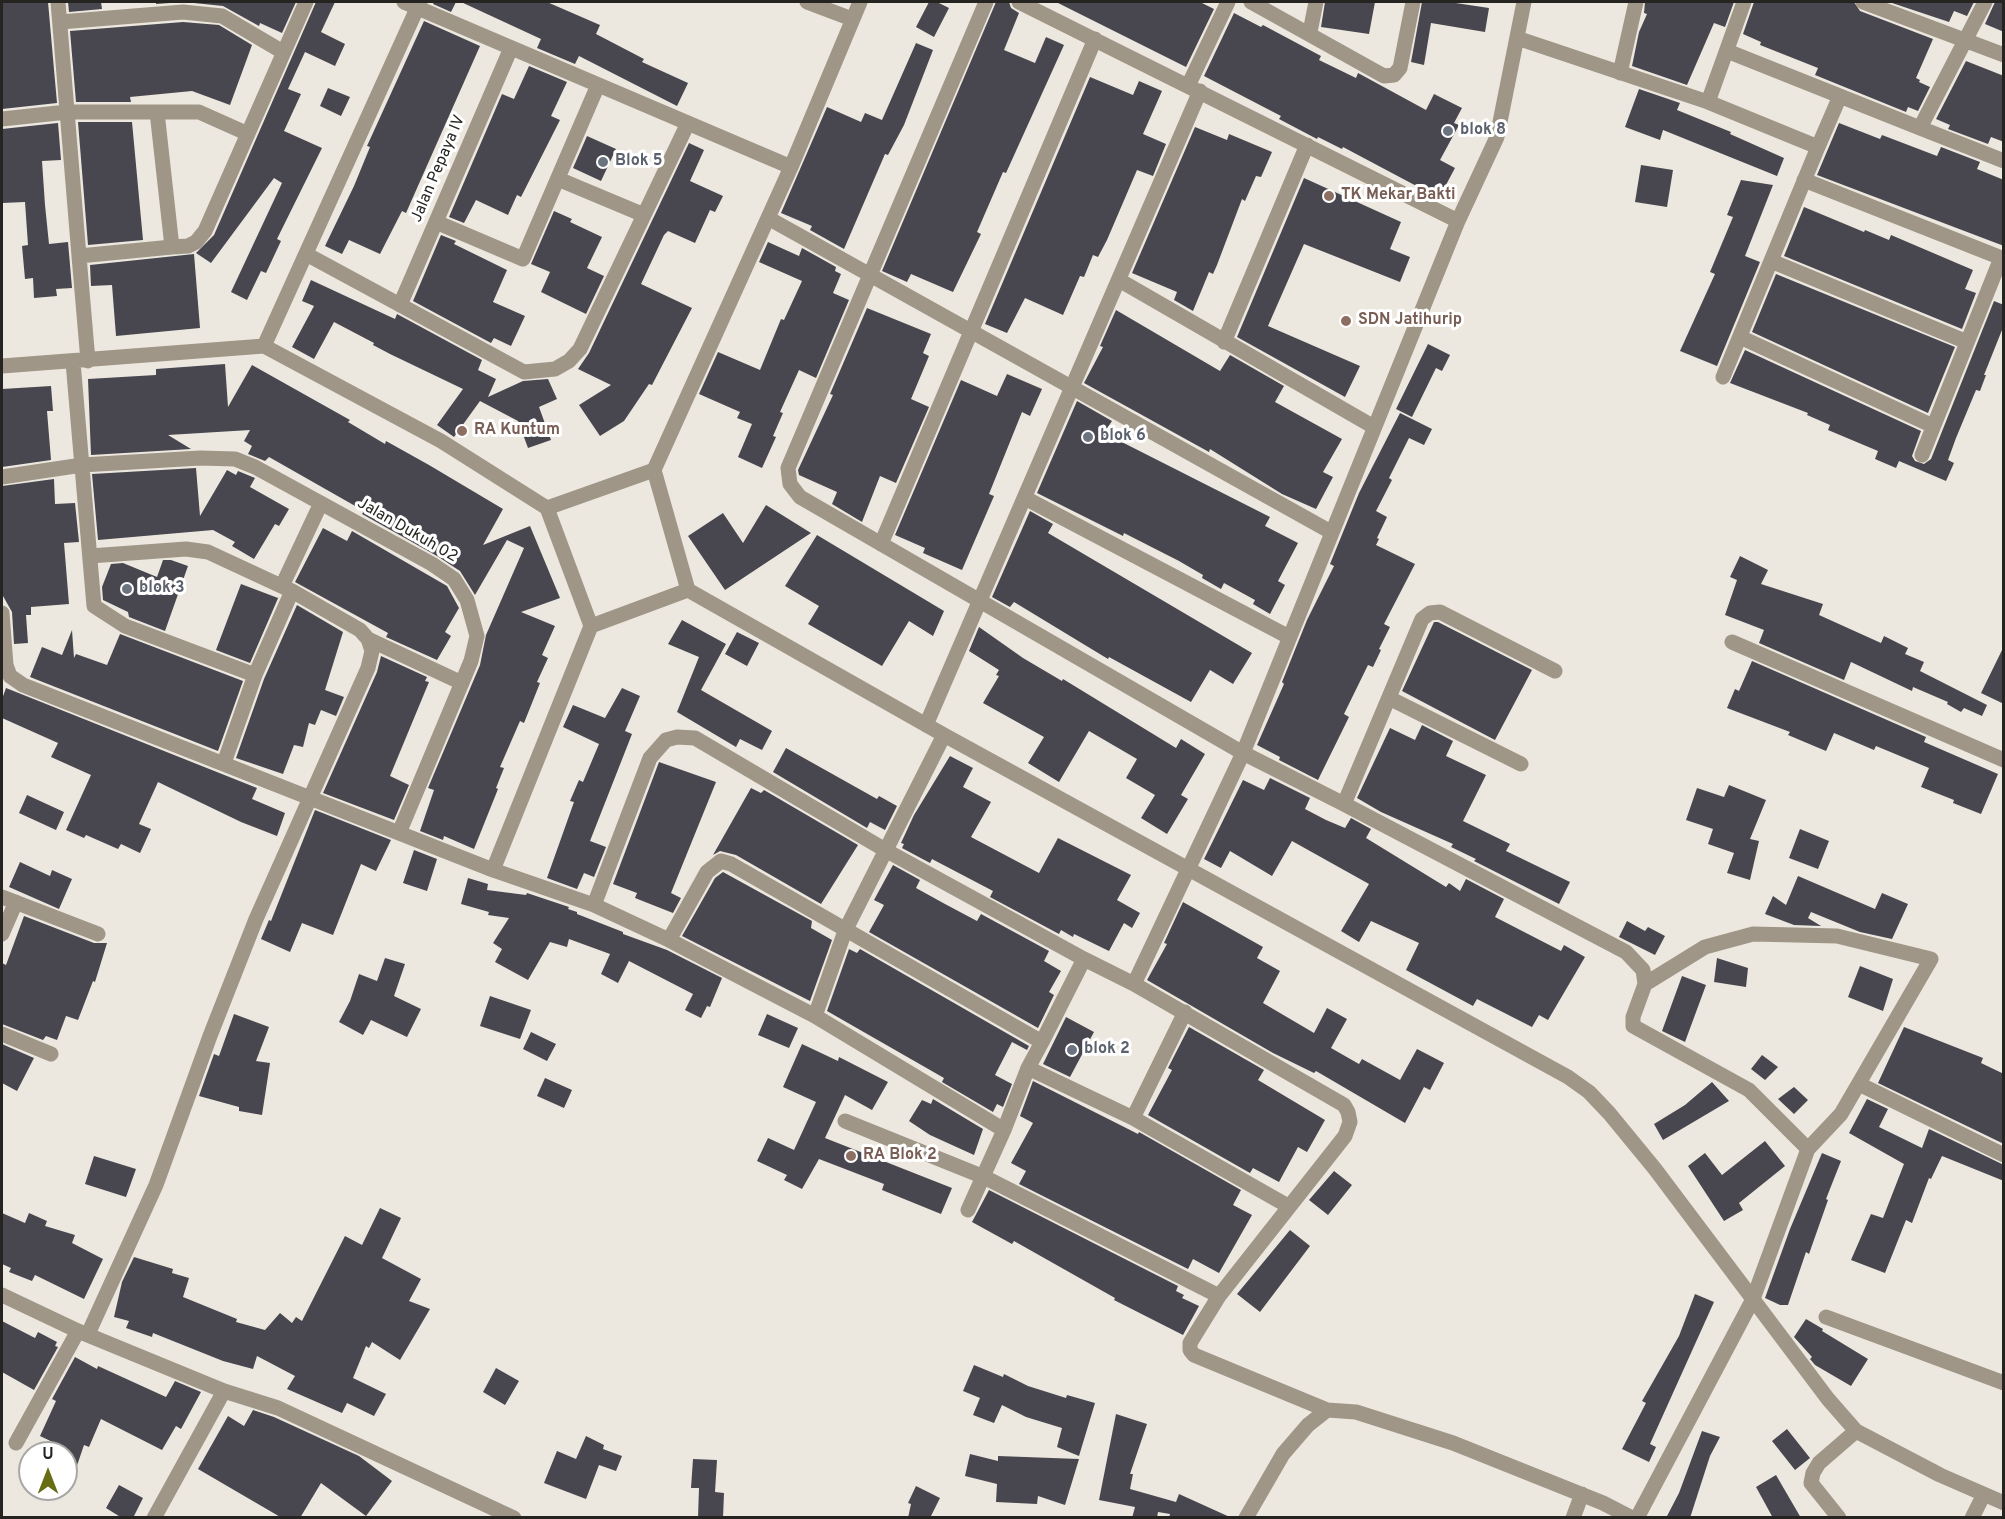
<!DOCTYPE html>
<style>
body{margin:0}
#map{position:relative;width:2005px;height:1519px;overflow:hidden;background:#ede8df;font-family:Overpass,sans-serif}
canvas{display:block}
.frame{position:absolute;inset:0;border:3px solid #252420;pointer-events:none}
.north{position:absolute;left:18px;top:1441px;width:60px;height:60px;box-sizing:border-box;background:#fff;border:2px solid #a8a7a6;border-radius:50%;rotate:0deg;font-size:16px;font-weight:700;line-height:24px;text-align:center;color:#252420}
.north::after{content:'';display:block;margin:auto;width:21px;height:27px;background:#666d13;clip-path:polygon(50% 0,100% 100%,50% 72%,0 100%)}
</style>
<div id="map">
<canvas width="2005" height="1519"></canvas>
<div class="frame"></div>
<div class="north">U</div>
</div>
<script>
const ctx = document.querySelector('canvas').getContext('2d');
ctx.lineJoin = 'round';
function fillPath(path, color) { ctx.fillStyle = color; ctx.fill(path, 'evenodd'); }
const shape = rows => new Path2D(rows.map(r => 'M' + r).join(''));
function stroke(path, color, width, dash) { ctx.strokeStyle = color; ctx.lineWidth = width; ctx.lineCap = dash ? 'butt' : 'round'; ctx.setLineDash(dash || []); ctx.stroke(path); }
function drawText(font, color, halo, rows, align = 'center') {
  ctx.font = font + ' Overpass,sans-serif'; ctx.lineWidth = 6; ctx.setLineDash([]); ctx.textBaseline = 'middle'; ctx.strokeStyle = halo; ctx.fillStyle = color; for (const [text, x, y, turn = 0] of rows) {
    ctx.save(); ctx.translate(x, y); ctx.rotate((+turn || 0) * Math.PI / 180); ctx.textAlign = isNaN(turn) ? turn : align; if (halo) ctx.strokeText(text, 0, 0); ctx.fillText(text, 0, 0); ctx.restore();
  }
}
fillPath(shape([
 [2,2,48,2,57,103,2,109],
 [68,2,101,2,102,9,69,12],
 [156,2,296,2,282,33,260,23,259,26,223,6,184,2,156,4],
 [316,2,335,2,321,32,345,44,335,66,305,52,288,89,301,94,284,131,322,148,277,239,281,241,266,273,261,271,247,300,231,292,282,183,274,178,211,263,196,253,214,235],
 [434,2,456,2,451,12,433,4],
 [461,2,547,2,600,25,596,34,644,59,642,62,688,83,677,106,579,56,575,64,537,48,541,39],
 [929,2,937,2,949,8,934,37,916,27],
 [996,2,1009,2,1011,8,1019,13,1004,50,1035,63,1046,37,1064,45,1006,173,1003,172,977,232,981,234,953,292,911,274,907,282,882,271],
 [1056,2,1200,2,1214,9,1186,67],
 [1325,2,1375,2,1369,34,1321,27],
 [1422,2,1449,2,1489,8,1485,32,1431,23,1424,65,1411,62],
 [1645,2,1734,2,1725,27,1714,23,1687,85,1632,66,1639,32,1647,14,1644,13],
 [1754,2,1854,2,1860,11,1933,39,1916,78,1920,80,1919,82,1930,87,1918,111,1908,107,1906,112,1815,75,1818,68,1760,45,1761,42,1743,34],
 [1889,2,1974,2,1967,16,1954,11,1949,22],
 [1995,2,2004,2,2004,32,1985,24],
 [1234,13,1261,27,1263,25,1321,56,1319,60,1356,78,1358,73,1426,110,1434,94,1462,108,1454,123,1459,125,1440,160,1455,168,1439,198,1343,147,1342,149,1318,137,1317,139,1279,119,1281,116,1204,76],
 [424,21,480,46,406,213,402,211,380,254,349,240,342,254,325,246,354,186,370,147,367,146],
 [183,22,219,25,252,45,230,105,192,91,130,97,131,102,76,102,70,31],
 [916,43,933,50,904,125,888,155,885,154,844,249,810,230,812,226,781,213,827,107,861,122,865,113,882,120],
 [1966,61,2004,76,2004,142,1991,137,1988,144,1948,129,1950,125,1936,119],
 [529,66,567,82,551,116,560,120,521,197,517,195,508,215,476,200,464,223,449,217,502,94,514,99],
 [1090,77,1133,95,1139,81,1162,91,1143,134,1166,144,1153,176,1137,170,1107,240,1098,257,1093,255,1084,277,1080,276,1063,315,1025,298,1007,333,985,324],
 [328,88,350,97,341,116,320,106],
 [1639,89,1680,103,1677,110,1731,132,1730,134,1784,158,1777,176,1663,130,1660,140,1625,127],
 [78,122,132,122,143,240,88,245],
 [58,123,61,160,42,161,45,205,49,244,68,242,72,288,56,289,57,296,34,298,33,278,25,279,22,246,28,245,25,202,2,203,2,129],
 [1839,123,1880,139,1882,135,1937,156,1941,147,1980,162,1977,169,2004,180,2004,246,1817,175],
 [1195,127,1227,140,1229,134,1272,152,1261,177,1256,176,1245,201,1242,199,1217,265,1213,274,1209,272,1193,311,1174,300,1177,292,1132,273],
 [587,136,616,149,601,181,573,168],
 [689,143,704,150,690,181,723,196,715,212,710,210,695,243,668,231,664,235,641,284,692,308,652,385,649,384,624,421,600,436,579,405,611,385,578,369,589,353],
 [1641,165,1673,170,1667,207,1635,202],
 [1304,178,1401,222,1390,249,1410,257,1400,282,1304,244,1268,326,1360,366,1345,397,1237,337],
 [1741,180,1773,185,1745,256,1760,262,1717,366,1680,351,1715,274,1710,272,1733,217,1727,215],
 [1804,207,1864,232,1865,230,1889,240,1891,235,1973,270,1965,289,1976,293,1962,329,1784,256],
 [554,211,572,219,570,222,602,237,587,268,604,276,586,314,541,292,550,272,531,264],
 [441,235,456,241,454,244,507,270,493,302,525,316,511,346,494,338,491,343,413,301],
 [768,242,799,256,802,248,836,267,835,271,841,274,833,293,849,300,816,378,799,370,780,412,783,413,773,436,776,437,762,468,738,457,752,424,737,418,740,412,699,394,718,352,760,370,781,319,784,320,802,281,759,262],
 [194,254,200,328,116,336,112,285,91,286,90,265],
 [1776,274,1955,347,1928,413,1752,332],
 [311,280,395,319,397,314,482,360,478,370,496,379,488,397,523,381,548,379,557,399,539,407,551,440,528,448,518,421,480,401,454,437,437,425,463,389,390,354,373,345,374,343,334,322,314,359,292,347,314,306,302,301],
 [1994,301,2004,305,2004,325,1984,375,1986,375,1980,391,1976,390,1956,438,1948,460,1954,463,1946,481,1899,461,1896,468,1875,459,1878,451,1828,430,1830,425,1807,415,1808,413,1730,383,1745,350,1921,431,1912,456,1915,461,1924,464,1931,459],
 [867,308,931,334,923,353,929,356,911,399,929,407,896,483,880,476,862,522,832,504,837,492,799,475,798,470,833,395,830,394],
 [1116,310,1220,371,1230,355,1284,386,1275,402,1342,439,1323,472,1333,477,1316,509,1282,494,1210,449,1209,452,1084,383,1103,347,1100,346],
 [1428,344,1450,355,1442,371,1436,368,1412,417,1396,409],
 [225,364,228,407,252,365,350,420,348,422,385,444,386,441,429,465,503,509,483,545,530,526,560,598,521,612,555,626,542,655,548,658,537,682,540,683,524,723,520,721,500,767,504,768,496,788,498,789,474,849,444,836,443,840,420,831,434,790,428,788,480,665,486,635,524,548,507,540,475,595,460,571,437,556,362,514,364,511,269,457,265,461,248,454,252,446,244,441,250,430,168,435,191,449,91,455,88,379,156,375,156,369],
 [1007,374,1042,389,1030,416,1022,412,989,494,994,496,962,570,923,553,925,548,895,535,961,380,997,396],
 [51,386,53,411,47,411,51,460,2,467,2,389],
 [1077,401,1112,421,1104,433,1270,517,1265,526,1298,543,1278,581,1285,585,1270,614,1253,604,1255,600,1224,583,1221,589,1202,578,1203,575,1179,561,1124,533,1123,536,1037,493],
 [1400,413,1432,429,1424,445,1409,438,1389,478,1392,480,1376,511,1387,517,1377,538,1379,539,1376,545,1415,564,1384,624,1390,627,1379,649,1381,650,1373,667,1368,665,1344,714,1349,717,1318,780,1279,760,1280,757,1257,745,1284,684,1282,682,1307,620,1334,566,1330,564,1359,493],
 [196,468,200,516,227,470,236,475,238,471,255,478,250,487,289,509,279,526,275,524,254,559,232,546,235,542,213,530,98,540,92,474],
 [54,479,55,504,75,503,79,542,64,543,69,604,31,607,31,615,26,615,28,643,14,644,12,612,3,596,2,486],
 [766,505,811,533,725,590,688,536,723,513,743,543],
 [1030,511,1053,524,1048,533,1252,653,1233,684,1210,670,1191,702,1109,657,1108,659,1014,602,1010,607,992,597],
 [323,528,347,541,352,531,447,586,459,608,445,632,451,636,437,660,386,637,388,633,295,582],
 [817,535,944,611,933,636,909,621,882,666,808,624,819,606,785,586],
 [1740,556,1768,570,1761,584,1823,604,1819,615,1881,643,1884,636,1908,648,1905,654,1924,662,1920,671,1987,705,1982,716,1964,708,1961,712,1947,704,1948,702,1913,687,1912,691,1851,662,1844,680,1759,643,1764,630,1725,615,1737,580,1730,577],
 [163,560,171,560,188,566,165,631,129,617,128,612,103,600,102,587,111,564,123,563,157,577],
 [241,584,278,598,279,596,250,663,216,650],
 [297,605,343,632,325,690,344,697,336,716,321,710,315,725,309,723,303,747,294,745,283,774,236,758,264,679],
 [682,620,726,644,701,690,772,731,762,750,740,739,736,747,677,712,699,657,668,644],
 [1434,622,1438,622,1532,670,1495,740,1402,691],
 [979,627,1023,658,1062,681,1063,679,1176,748,1181,739,1205,754,1181,795,1188,799,1167,834,1141,818,1155,795,1126,778,1137,759,1089,731,1059,782,1028,763,1044,737,983,703,999,676,996,675,999,670,969,651],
 [72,630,74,658,76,654,107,665,120,634,243,681,218,751,30,677,42,647,62,655],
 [737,632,759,643,747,666,725,654],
 [2004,646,2004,704,1981,693],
 [381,656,427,677,425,681,429,682,390,776,409,785,394,820,323,793,377,672],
 [1752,661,1926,737,1924,742,1998,774,1981,814,1953,803,1954,800,1921,787,1929,768,1876,746,1874,750,1834,733,1826,751,1788,735,1790,732,1727,708,1735,689,1739,691],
 [6,688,257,788,252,799,285,813,277,836,241,822,158,782,139,824,151,829,140,853,121,844,118,849,86,835,84,838,66,830,91,775,51,757,58,743,2,718,2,699],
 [622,688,640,696,625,731,632,734,590,841,606,847,594,877,584,873,577,889,547,878,574,802,570,801,579,780,583,782,599,744,563,727,573,705,605,718],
 [1422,725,1453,741,1446,756,1486,775,1463,821,1510,844,1506,851,1570,882,1559,904,1474,861,1476,859,1451,847,1453,844,1381,812,1357,798,1390,728,1415,740],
 [786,748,877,799,879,796,897,806,885,830,870,822,867,828,773,772],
 [950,756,973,768,963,787,991,802,971,837,1039,873,1058,838,1131,875,1117,900,1140,913,1132,928,1124,923,1109,951,1074,934,1073,937,1061,930,1059,934,990,897,993,891,932,859,930,863,902,848,904,844,901,843,914,815],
 [659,762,716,782,671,893,681,898,673,913,635,898,637,893,613,884],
 [1270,778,1310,798,1305,809,1326,820,1345,828,1351,818,1371,829,1366,838,1446,887,1449,883,1460,891,1466,879,1504,899,1495,917,1561,951,1564,945,1585,957,1548,1020,1539,1015,1532,1027,1477,999,1473,1006,1406,970,1419,943,1371,921,1359,942,1341,931,1369,884,1292,841,1272,876,1230,851,1221,868,1204,859,1243,780,1264,790],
 [1729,785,1766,800,1750,839,1759,841,1750,880,1727,873,1734,853,1708,844,1713,829,1686,820,1697,788,1724,797],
 [751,788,761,793,764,790,858,845,821,904,736,855,720,851,713,855],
 [27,795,64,812,56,830,19,813],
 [315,810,391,840,376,871,361,864,333,935,302,923,290,952,261,939,269,920,271,921],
 [1800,829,1829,841,1818,869,1789,858],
 [414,850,437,859,427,891,403,883],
 [20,862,50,876,52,870,72,879,59,909,9,887],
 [893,865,920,880,916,888,945,904,977,921,981,914,1049,951,1044,961,1061,971,1049,992,1054,995,1038,1028,869,932,884,905,874,900],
 [723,872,812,921,811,928,832,940,810,1001,682,936,715,878],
 [1798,876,1875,909,1882,893,1908,904,1892,939,1860,932,1811,912,1808,918,1821,926,1794,925,1765,914,1773,896,1786,905],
 [468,878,488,884,487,890,526,895,527,893,569,907,568,909,577,912,577,914,623,932,623,934,667,950,722,978,710,1007,707,1006,701,1018,685,1010,693,994,629,961,618,983,601,974,610,954,569,939,567,947,550,942,528,980,495,962,502,949,493,943,509,918,488,915,489,912,461,904],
 [1183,902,1263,947,1257,958,1280,971,1263,1003,1314,1033,1327,1008,1347,1019,1331,1048,1359,1064,1362,1059,1400,1080,1417,1049,1444,1063,1430,1090,1424,1087,1405,1123,1316,1071,1314,1073,1273,1053,1147,980,1167,944,1164,943],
 [24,916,94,943,107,943,95,982,93,981,78,1020,66,1016,57,1040,46,1036,43,1040,2,1024,2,963,6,965],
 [1627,921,1645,931,1648,927,1665,936,1655,955,1619,937],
 [849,949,857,953,860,949,1029,1046,1027,1050,1012,1042,995,1075,1012,1084,1003,1107,997,1104,993,1112,942,1082,944,1078,827,1011],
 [385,958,405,964,394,996,421,1009,407,1037,371,1020,363,1035,339,1022,350,1001,359,974,377,981],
 [1717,958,1748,968,1746,987,1714,982],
 [1860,966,1893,979,1883,1011,1848,997],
 [1682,976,1706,985,1685,1042,1662,1031],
 [490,996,531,1010,520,1039,480,1026],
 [234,1014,269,1027,256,1061,270,1063,262,1115,239,1111,239,1107,199,1096,214,1054,219,1056],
 [767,1014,798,1028,789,1048,758,1035],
 [1066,1017,1094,1032,1070,1077,1043,1064],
 [1189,1027,1264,1070,1258,1080,1325,1120,1307,1152,1298,1147,1279,1182,1253,1168,1250,1173,1148,1115,1172,1070,1168,1068],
 [1904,1027,1983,1058,1981,1063,2004,1074,2004,1144,1878,1083],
 [531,1032,556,1044,547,1061,523,1049],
 [2,1044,34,1058,17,1091,2,1083],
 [802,1044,838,1061,839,1057,888,1082,872,1110,845,1095,825,1138,952,1188,941,1214,882,1190,884,1184,819,1159,802,1189,784,1180,787,1175,757,1161,768,1138,794,1150,816,1102,783,1087],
 [1762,1055,1778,1067,1765,1080,1751,1069],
 [545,1078,572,1090,564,1108,537,1096],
 [1033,1081,1138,1134,1139,1132,1241,1190,1233,1205,1252,1215,1219,1273,1193,1259,1188,1269,1019,1184,1026,1171,1011,1163,1033,1123,1020,1116],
 [1712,1082,1729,1101,1663,1140,1654,1124,1685,1105],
 [1794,1087,1808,1100,1794,1114,1778,1099],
 [933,1099,983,1129,974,1155,930,1135,909,1121,922,1100,931,1104],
 [1867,1099,1888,1109,1879,1127,1922,1148,1929,1129,2004,1165,2004,1181,1942,1156,1931,1179,1929,1178,1912,1223,1906,1220,1885,1273,1851,1260,1871,1214,1883,1218,1904,1164,1849,1133],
 [1765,1141,1785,1166,1739,1203,1743,1210,1724,1221,1688,1166,1705,1153,1722,1175],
 [1822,1153,1841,1161,1826,1199,1828,1200,1809,1254,1806,1252,1788,1305,1780,1305,1765,1298,1790,1229],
 [94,1156,136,1169,126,1197,85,1184],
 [1334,1171,1352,1185,1328,1215,1309,1200],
 [989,1190,1178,1286,1176,1291,1184,1295,1182,1298,1199,1306,1183,1335,1114,1300,1115,1298,1014,1241,1012,1244,972,1222],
 [380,1208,401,1218,382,1258,421,1279,409,1301,430,1309,400,1360,372,1342,369,1348,366,1346,353,1378,386,1394,374,1416,347,1403,342,1413,287,1389,295,1376,257,1356,253,1369,223,1361,153,1333,152,1337,126,1328,129,1321,114,1317,122,1282,134,1257,173,1269,172,1273,189,1278,183,1297,237,1319,236,1322,265,1330,280,1313,292,1323,296,1317,302,1321,345,1236,362,1245],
 [2,1213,25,1223,29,1213,47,1221,45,1226,75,1235,72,1243,103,1259,84,1299,35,1275,32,1281,9,1272,11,1268,2,1264],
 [1290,1230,1310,1246,1260,1312,1237,1294],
 [1695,1294,1714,1302,1650,1444,1656,1447,1649,1462,1622,1449,1646,1403,1642,1401,1679,1336],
 [1806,1319,1823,1329,1822,1331,1868,1359,1851,1386,1815,1365,1810,1359,1812,1357,1794,1337],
 [2,1321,35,1338,38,1332,57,1342,55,1346,58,1347,34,1390,2,1372],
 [75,1357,97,1369,98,1366,166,1397,175,1381,201,1392,181,1429,176,1426,162,1450,101,1419,89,1447,84,1445,69,1489,66,1489,66,1453,59,1453,61,1446,40,1436,56,1401,52,1399],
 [974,1365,1003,1377,1004,1374,1028,1386,1066,1398,1067,1395,1095,1403,1079,1456,1057,1447,1062,1428,1026,1417,1002,1405,994,1423,973,1415,980,1398,963,1391],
 [496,1368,519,1381,505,1405,483,1392],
 [253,1410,274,1417,359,1456,392,1481,366,1516,321,1483,300,1518,282,1518,198,1469,228,1416,244,1426],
 [1116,1414,1147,1424,1130,1474,1133,1474,1130,1489,1176,1502,1179,1494,1232,1518,1169,1518,1170,1514,1158,1512,1157,1518,1132,1518,1135,1507,1099,1500],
 [1787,1429,1810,1458,1795,1470,1772,1441],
 [1702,1431,1720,1437,1710,1456,1690,1518,1666,1518,1679,1493],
 [586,1436,604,1445,603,1449,622,1456,616,1471,599,1465,586,1499,544,1483,557,1451,576,1459],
 [970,1454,998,1461,998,1456,1079,1459,1065,1505,1038,1496,1037,1504,996,1502,997,1484,965,1476],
 [693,1459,717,1460,715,1492,724,1493,723,1518,698,1518,699,1488,691,1488],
 [1776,1475,1801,1518,1773,1518,1756,1487],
 [119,1485,143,1498,133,1518,122,1518,106,1508],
 [916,1486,940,1498,930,1518,908,1518,911,1504,908,1503]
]), '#48474f');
stroke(shape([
 [58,2,79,256,172,247,157,112],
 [807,2,852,19],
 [986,2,788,468,790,484,800,497,1243,753,1344,804,1422,619,1430,613,1440,612,1555,671],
 [1019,2,1458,221],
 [1251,2,1384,76,1394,75,1400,68,1413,2],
 [1863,2,2004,55],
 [60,22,183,12,222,16,283,52],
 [1310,32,1316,2],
 [1517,38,1708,102,1818,147,1723,377],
 [1727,51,1920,128,1985,2],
 [1620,73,1636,2],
 [1188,86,1228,2],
 [1708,102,1744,2],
 [2,119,67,112,199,112,246,133],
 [1920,128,2004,161],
 [1818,147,1840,96],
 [791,167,860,2],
 [558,179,644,215],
 [1804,180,2004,259],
 [768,218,1331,532],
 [436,222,523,259,598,85],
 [172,247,188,246,196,242,205,231,306,2],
 [306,254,524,372,555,369,569,361,580,349,688,123],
 [79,256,88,361],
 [1771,261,1967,342],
 [1119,280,1374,427],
 [400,305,511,48],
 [1740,337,1933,426],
 [1224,342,1307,145],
 [264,346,441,441,547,508,654,470,791,167,404,2],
 [73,362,94,606,125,626,255,675,292,591,360,630,368,639,372,651,368,668,256,919,210,1036,156,1185,88,1334],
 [2,366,264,346,420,2],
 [1922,455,2001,258],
 [2,477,82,465,200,458,235,459,255,467,432,564,454,579,467,600,477,636,471,661,399,833],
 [1025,498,1289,637],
 [881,544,1095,39],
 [90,556,186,549,208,552,292,591],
 [282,586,321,503],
 [688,590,944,735,1568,1077,1589,1092,1609,1113,1655,1169,1828,1399,1856,1431,1940,1475,2004,1503],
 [2,613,6,665,10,676,23,685,493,870,591,626,547,508],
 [591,626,688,590,654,470],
 [368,639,462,683],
 [1732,642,2004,760],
 [1389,698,1521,764],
 [926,725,1200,91],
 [224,763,255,675],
 [1344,804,1626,952,1643,970,1645,984,1633,1017,1633,1026,1749,1090,1808,1149,1753,1299,1637,1518],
 [493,870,594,905,669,940,815,1016,1004,1130,968,1210],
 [2,897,98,934],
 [594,905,650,758,666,740,677,737,695,738,887,851,1084,959],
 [2,934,16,902],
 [669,940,707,872,721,861,731,864,1042,1042,1084,959,1134,984],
 [1645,984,1705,947,1753,934,1837,936,1931,959,1841,1114,1808,1149],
 [815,1016,845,931,944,735],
 [2,1034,51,1054],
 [1028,1068,1133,1118,1288,1206],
 [1859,1084,2004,1155],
 [1133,1118,1185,1012],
 [845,1121,984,1177,1219,1296],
 [1004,1130,1028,1068,1042,1042],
 [2,1295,78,1331,224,1391,278,1408,514,1518],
 [1826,1317,2004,1383],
 [1327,1410,1194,1355,1190,1350,1190,1343,1219,1296,1345,1136,1350,1122,1348,1112,1344,1105,1134,984,1243,753,1458,221,1497,137,1524,2],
 [16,1443,78,1331],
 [154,1518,224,1391],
 [1246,1518,1283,1454,1308,1425,1327,1410,1356,1412,1453,1443,1603,1503,1632,1518],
 [1573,1518,1582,1494],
 [1839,1518,1811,1483,1813,1473,1819,1463,1856,1431],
 [1972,1518,1983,1496]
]), '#9f9687', 15);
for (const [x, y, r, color] of [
 [1448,131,6,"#6b7280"],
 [603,162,6,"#6b7280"],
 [1329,196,6,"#8d6e63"],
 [1346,321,6,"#8d6e63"],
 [462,431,6,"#8d6e63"],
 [1088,437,6,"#6b7280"],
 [127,589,6,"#6b7280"],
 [1072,1050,6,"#6b7280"],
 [851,1156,6,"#8d6e63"]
]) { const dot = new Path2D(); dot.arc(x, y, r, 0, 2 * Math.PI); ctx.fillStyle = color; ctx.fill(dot); stroke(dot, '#fff', 2); }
drawText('bold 16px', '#5b616d', '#fff', [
 ["blok 8",1460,131],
 ["Blok 5",615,162],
 ["blok 6",1100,437],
 ["blok 3",139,589],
 ["blok 2",1084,1050]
], 'left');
drawText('16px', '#252420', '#fff', [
 ["Jalan Pepaya IV",439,169,-67],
 ["Jalan Dukuh 02",407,531,30]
]);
drawText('bold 16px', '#785e54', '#fff', [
 ["TK Mekar Bakti",1341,196],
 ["SDN Jatihurip",1358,321],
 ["RA Kuntum",474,431],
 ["RA Blok 2",863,1156]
], 'left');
</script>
